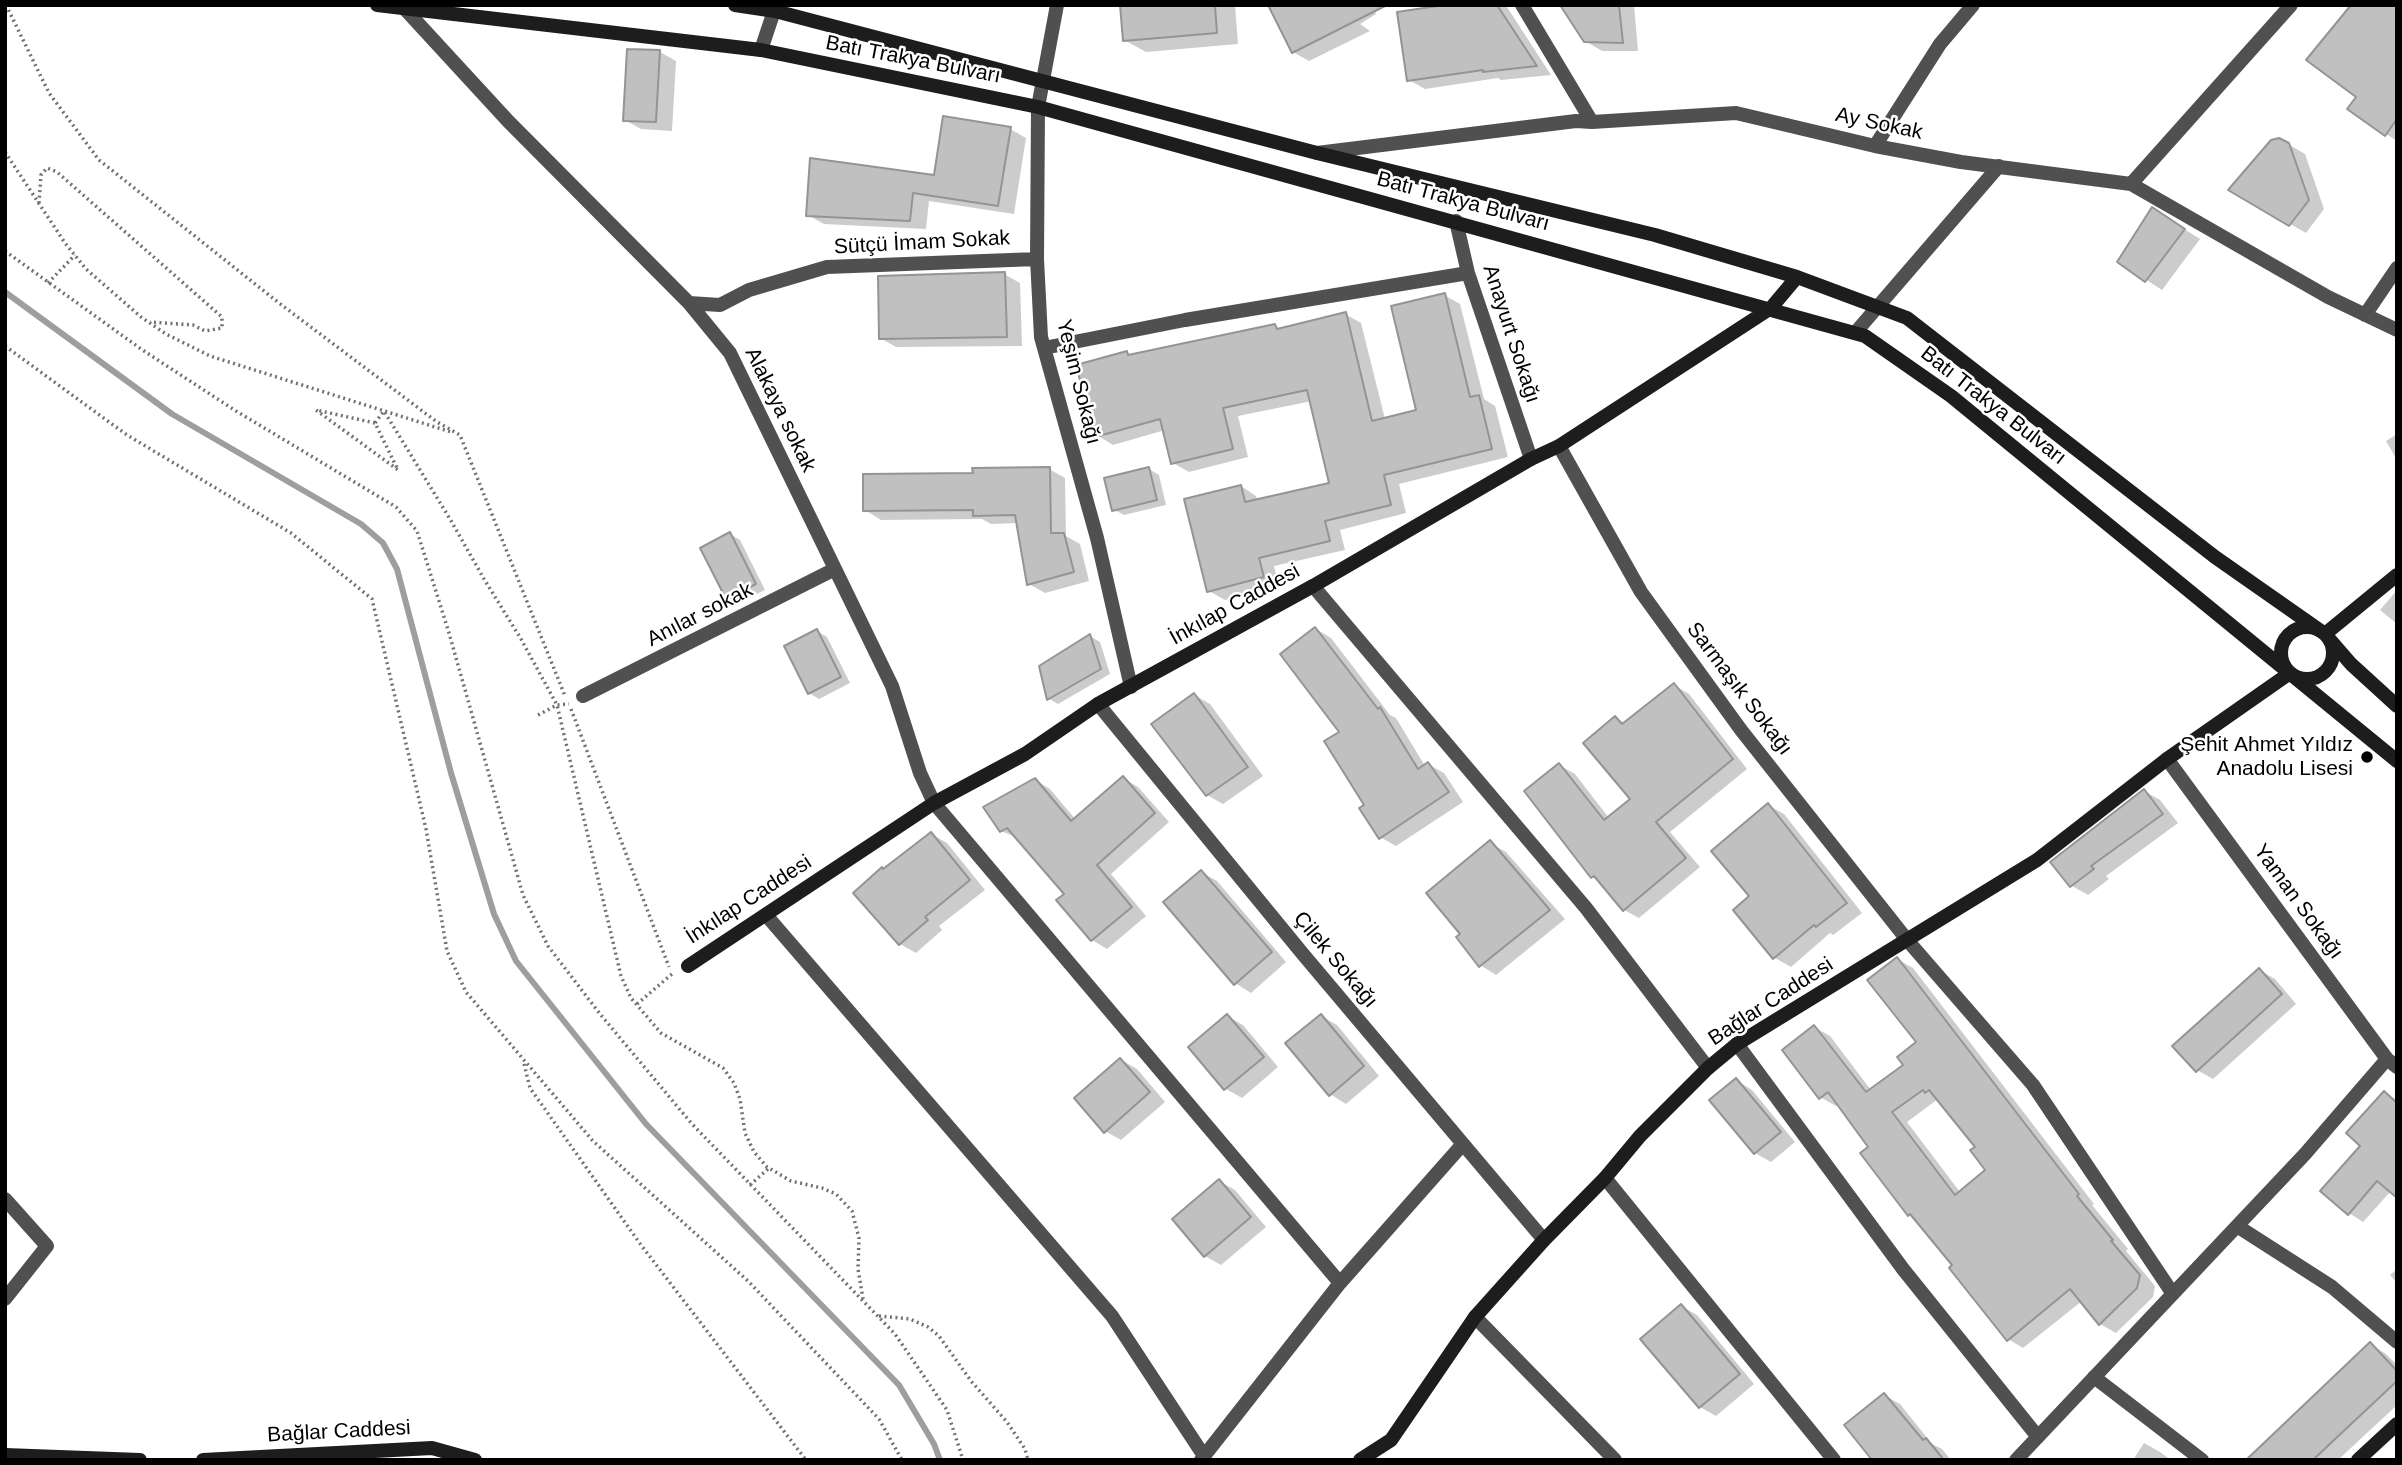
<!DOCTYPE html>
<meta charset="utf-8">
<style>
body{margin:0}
#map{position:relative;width:2402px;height:1465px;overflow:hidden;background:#fff;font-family:Arial,sans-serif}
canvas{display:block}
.frame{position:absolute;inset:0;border:7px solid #000;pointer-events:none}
</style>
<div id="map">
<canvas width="2402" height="1465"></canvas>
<div class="frame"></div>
</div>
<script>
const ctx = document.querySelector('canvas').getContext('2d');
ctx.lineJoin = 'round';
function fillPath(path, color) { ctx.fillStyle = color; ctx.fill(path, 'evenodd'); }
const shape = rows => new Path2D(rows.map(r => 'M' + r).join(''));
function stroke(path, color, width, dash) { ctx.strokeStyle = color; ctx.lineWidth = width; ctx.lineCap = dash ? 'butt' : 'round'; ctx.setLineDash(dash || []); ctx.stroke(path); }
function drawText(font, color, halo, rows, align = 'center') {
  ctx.font = font + ' Arial,sans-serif'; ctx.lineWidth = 5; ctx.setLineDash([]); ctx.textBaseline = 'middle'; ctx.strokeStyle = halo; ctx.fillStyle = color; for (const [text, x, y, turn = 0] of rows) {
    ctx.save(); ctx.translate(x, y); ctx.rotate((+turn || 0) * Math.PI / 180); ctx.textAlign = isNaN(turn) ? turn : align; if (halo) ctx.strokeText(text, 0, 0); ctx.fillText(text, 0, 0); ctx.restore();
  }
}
fillPath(shape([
 [1121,5,1235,5,1238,44,1146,52,1124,40],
 [1372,5,1376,14,1360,24,1370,31,1309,61,1293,52],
 [1456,5,1507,7,1551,75,1501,80,1498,78,1425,89,1409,80],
 [1562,5,1634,5,1638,51,1602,51,1585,41],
 [2397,5,2397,141,2386,134,2358,97],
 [629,51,660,52,676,61,672,131,641,129,625,120],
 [1010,129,1026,138,1014,214,929,201,926,229,824,224,808,215,936,177],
 [2288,144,2305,154,2324,209,2306,233,2231,190],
 [2168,219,2200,239,2162,290,2119,262],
 [1004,274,1020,283,1022,346,896,347,880,338],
 [1444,295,1460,304,1484,399,1495,406,1508,457,1399,484,1406,513,1340,530,1345,550,1274,566,1279,586,1225,600,1209,591,1241,486,1256,496,1258,501,1331,484,1312,401,1238,416,1248,457,1189,472,1173,463,1165,430,1113,445,1097,435,1127,353,1133,356,1275,326,1281,330,1345,314,1361,323,1385,419,1418,411],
 [2397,434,2397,460,2386,441],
 [1049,469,1065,478,1066,536,1080,544,1089,581,1045,593,1029,584,1018,523,991,524,982,519,881,520,865,510,974,474],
 [1149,469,1159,475,1166,505,1124,515,1113,509],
 [730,534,740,540,765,590,738,603,727,597],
 [2397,590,2397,624,2380,610],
 [1316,629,1331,638,1390,715,1396,718,1425,766,1428,764,1444,773,1463,802,1396,846,1380,837,1366,806,1342,732],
 [817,631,827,637,850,683,819,699,809,693],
 [1090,636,1100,642,1110,674,1058,704,1048,698],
 [1674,685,1689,694,1747,769,1670,832,1700,867,1639,918,1624,910,1601,882,1592,877,1559,765,1575,774,1609,818,1633,799,1615,718,1625,723],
 [1194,695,1210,704,1263,776,1223,804,1207,795,1154,724],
 [1123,778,1138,787,1169,822,1111,874,1146,916,1107,949,1092,940,1066,894,1018,838,1001,831,1035,780,1050,789,1076,820],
 [2144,791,2160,800,2178,823,2106,876,2109,879,2088,895,2072,886],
 [1768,805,1784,814,1862,913,1833,935,1830,933,1791,967,1775,958,1735,910,1752,896],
 [931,834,947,843,985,890,939,926,942,930,916,953,900,944,884,871],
 [1490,843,1506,852,1565,919,1496,975,1480,965,1463,934],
 [1201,872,1217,881,1286,962,1251,993,1235,983],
 [1897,959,1913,968,2094,1204,2092,1205,2128,1249,2126,1251,2155,1286,2153,1297,2116,1333,2100,1324,2082,1301,2023,1348,2008,1339,1954,1266,1916,1219,1909,1215,1863,1153,1870,1148,1839,1104,1836,1106,1820,1097,1814,1027,1830,1036,1871,1090,1906,1066,1918,1042],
 [1938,1099,1977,1147,1987,1170,1960,1192,1907,1122],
 [2259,970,2275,979,2296,1004,2213,1079,2197,1070],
 [1227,1016,1243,1025,1278,1067,1242,1098,1226,1089,1190,1047],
 [1321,1016,1337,1025,1379,1076,1346,1104,1330,1094],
 [1121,1060,1137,1069,1165,1102,1121,1140,1105,1131],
 [1736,1080,1752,1090,1795,1142,1771,1162,1755,1153,1712,1100],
 [2384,1093,2397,1100,2397,1196,2391,1191,2363,1222,2349,1213,2363,1146],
 [1219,1181,1235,1190,1266,1227,1221,1265,1205,1256],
 [2397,1269,2397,1283,2390,1275],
 [1681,1306,1697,1315,1754,1384,1716,1416,1700,1407],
 [2370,1344,2386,1354,2397,1365,2397,1405,2338,1460,2261,1460],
 [1884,1395,1900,1404,1932,1444,1942,1449,1951,1460,1876,1460],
 [2144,1443,2160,1452,2171,1460,2133,1460]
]), '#0003');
stroke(shape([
 [5,292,172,414,361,524,383,543,397,569,451,773,494,914,516,961,646,1124,899,1385,934,1444,940,1460]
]), '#9e9e9e', 6);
const building = shape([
 [1120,5,1215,5,1217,33,1123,41,1120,5],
 [1268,5,1387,5,1292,53,1268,5],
 [1444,5,1497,5,1537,66,1483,72,1483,70,1407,81,1397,12,1444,5],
 [1560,5,1619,5,1623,43,1584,42,1560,5],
 [2351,5,2397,5,2397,119,2385,136,2347,109,2356,97,2306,60,2351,5],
 [627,49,660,50,656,122,623,121,627,49],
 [943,116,1011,127,998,206,913,193,910,221,806,216,810,158,934,175,943,116],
 [2279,138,2289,143,2309,200,2289,226,2228,190,2271,140,2279,138],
 [2152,207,2185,229,2145,282,2117,262,2152,207],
 [1005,272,1007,337,879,339,878,276,1005,272],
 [1445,293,1470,397,1479,395,1492,449,1384,475,1391,505,1325,521,1330,541,1259,558,1264,577,1207,592,1184,499,1241,485,1245,502,1329,483,1307,390,1223,408,1233,449,1171,464,1160,419,1095,437,1076,365,1127,351,1128,355,1275,324,1277,329,1346,312,1372,421,1416,410,1391,306,1445,293],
 [1050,467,1051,533,1064,533,1074,572,1027,585,1015,515,973,516,973,510,863,511,863,474,973,473,972,468,1050,467],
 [1149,467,1157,500,1112,511,1104,478,1149,467],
 [730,532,756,584,726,599,700,548,730,532],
 [1315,627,1378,709,1380,707,1418,769,1428,762,1449,792,1379,839,1359,808,1364,805,1324,741,1339,732,1280,654,1315,627],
 [817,629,841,677,808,694,784,646,817,629],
 [1090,634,1101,669,1047,700,1039,666,1090,634],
 [1674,683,1733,759,1656,822,1686,858,1623,911,1594,876,1591,878,1524,791,1559,763,1604,820,1630,799,1583,743,1615,716,1622,724,1674,683],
 [1194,693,1248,767,1206,796,1151,724,1194,693],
 [1123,776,1155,813,1097,865,1132,907,1091,941,1056,900,1064,894,1007,828,1000,832,983,807,1035,778,1071,821,1123,776],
 [2144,789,2163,814,2091,866,2094,869,2070,887,2050,862,2144,789],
 [1768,803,1847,903,1816,927,1814,925,1773,959,1733,910,1749,896,1711,851,1768,803],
 [931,832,970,880,925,917,928,920,899,945,853,893,882,867,883,869,931,832],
 [1490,840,1550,910,1479,967,1456,937,1460,934,1426,893,1490,840],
 [1201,870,1272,952,1234,985,1163,902,1201,870],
 [1897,957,2079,1194,2077,1196,2113,1240,2111,1241,2140,1275,2137,1288,2099,1325,2070,1289,2007,1341,1949,1268,1952,1265,1910,1214,1908,1216,1860,1153,1868,1147,1828,1092,1819,1099,1782,1050,1814,1025,1866,1092,1903,1065,1897,1057,1916,1042,1867,980,1897,957],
 [1923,1090,1925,1093,1929,1090,1975,1147,1970,1150,1985,1170,1955,1195,1892,1112,1923,1090],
 [2259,968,2282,994,2196,1072,2172,1046,2259,968],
 [1227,1014,1264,1057,1224,1090,1188,1047,1227,1014],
 [1321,1014,1364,1066,1329,1096,1285,1043,1321,1014],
 [1120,1058,1150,1092,1104,1133,1074,1098,1120,1058],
 [1736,1078,1781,1132,1754,1154,1709,1100,1736,1078],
 [2384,1091,2397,1103,2397,1198,2377,1181,2348,1215,2320,1191,2360,1146,2346,1133,2384,1091],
 [1219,1179,1251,1217,1204,1257,1172,1219,1219,1179],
 [1681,1304,1740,1374,1699,1408,1640,1339,1681,1304],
 [2370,1342,2397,1371,2397,1381,2333,1441,2313,1460,2246,1460,2370,1342],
 [1884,1393,1923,1440,1926,1438,1944,1460,1872,1460,1844,1425,1884,1393]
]);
fillPath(building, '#c0c0c0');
stroke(building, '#949494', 2);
stroke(shape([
 [6,5,49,93,99,160,279,303,437,422,460,435,565,696],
 [5,152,65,243,86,269,141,317,166,334,210,356,451,432],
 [39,203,41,175,47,168,57,172,222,317,222,328,205,331,193,325,150,322],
 [5,251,141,349,236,411,396,507,417,531,449,633,523,895,548,946,600,1014,692,1124,895,1334,947,1410,963,1460],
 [48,283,75,255],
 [5,346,127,435,291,533,372,599,426,829,447,951,466,992,593,1141,749,1282,879,1419,902,1460],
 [375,423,316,410,398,470,375,423,384,411,450,519,484,579,521,639,557,705,621,976,631,998,661,1033,723,1068,734,1083,740,1099,745,1133,754,1152,767,1167,791,1181,822,1188,836,1194,852,1211,859,1238,858,1269,863,1299],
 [571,709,669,967],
 [538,715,557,705,569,704],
 [637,1004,672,974],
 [524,1064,530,1088,641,1245,806,1460],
 [750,1185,769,1168],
 [879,1316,910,1319,928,1327,939,1336,971,1381,1007,1422,1025,1449,1028,1460]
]), '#727272', 3.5, [2, 3.5]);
stroke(shape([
 [1057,5,1038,107,1037,259,1041,337,1097,538,1131,687],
 [1522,5,1592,122],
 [404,8,508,121,689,303,730,353,892,686,920,773,934,803,1340,1283],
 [761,50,776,5],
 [1875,146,1940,44,1973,5],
 [1317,153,1576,121,1592,122,1736,113,1875,146,1961,162,2131,184,2328,297,2397,330],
 [2131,184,2291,5],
 [1456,221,1468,273,1531,459],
 [689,303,720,305,749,290,827,267,1037,259],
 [2365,315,2397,268],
 [1855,333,1999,166],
 [1044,348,1185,320,1468,273],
 [1559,446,1641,592,1741,730,1908,941,2033,1085,2173,1294],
 [1313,586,1586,908,1708,1068],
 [583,696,835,569],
 [1098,704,1302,953,1544,1240],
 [2167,759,2387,1059,2397,1067],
 [766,915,1112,1316,1204,1456],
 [1737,1044,1903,1269,2038,1437],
 [1605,1178,1834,1460],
 [5,1199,47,1246,5,1299],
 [2237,1226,2332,1287,2397,1342],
 [1475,1317,1615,1460],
 [2094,1377,2202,1460],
 [1201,1460,1340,1283,1462,1145],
 [2016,1460,2305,1154,2387,1059]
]), '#505050', 14);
stroke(shape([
 [377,5,761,50,1038,107,1865,336,1951,396,2397,761],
 [735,5,775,11,1317,153,1655,235,1797,277,1907,318,2215,557,2325,634,2351,664,2397,706],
 '2281 653a26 26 0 1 1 52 0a26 26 0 1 1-52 0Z',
 [2325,634,2397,575],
 [688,966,934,803,1025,754,1098,704,1313,586,1531,459,1559,446,1771,308,1797,277],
 [5,1455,140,1460],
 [203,1460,432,1448,475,1460],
 [1360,1460,1391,1440,1475,1317,1544,1240,1605,1178,1640,1136,1708,1068,1737,1044,2037,860,2167,759,2290,673],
 [2358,1460,2397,1424]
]), '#1d1d1d', 14);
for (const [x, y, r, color] of [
 [2367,757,7,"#000"]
]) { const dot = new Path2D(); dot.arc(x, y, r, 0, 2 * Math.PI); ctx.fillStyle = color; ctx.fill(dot); stroke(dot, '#fff', 2.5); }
drawText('21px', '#000', '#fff', [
 ["Batı Trakya Bulvarı",913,60,11],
 ["Ay Sokak",1879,124,12],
 ["Batı Trakya Bulvarı",1463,202,15],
 ["Sütçü İmam Sokak",922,243,-3],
 ["Anayurt Sokağı",1511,334,72],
 ["Yeşim Sokağı",1078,382,76],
 ["Batı Trakya Bulvarı",1993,406,38],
 ["Alakaya sokak",780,410,64],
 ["İnkılap Caddesi",1235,605,-29],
 ["Anılar sokak",700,615,-27],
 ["Sarmaşık Sokağı",1739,689,53],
 ["İnkılap Caddesi",749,900,-33],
 ["Yaman Sokağı",2298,902,54],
 ["Çilek Sokağı",1335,960,50],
 ["Bağlar Caddesi",1771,1002,-33],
 ["Bağlar Caddesi",339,1432,-3]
]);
drawText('21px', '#000', '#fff', [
 ["Şehit Ahmet Yıldız",2353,745],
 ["Anadolu Lisesi",2353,769]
], 'right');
</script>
